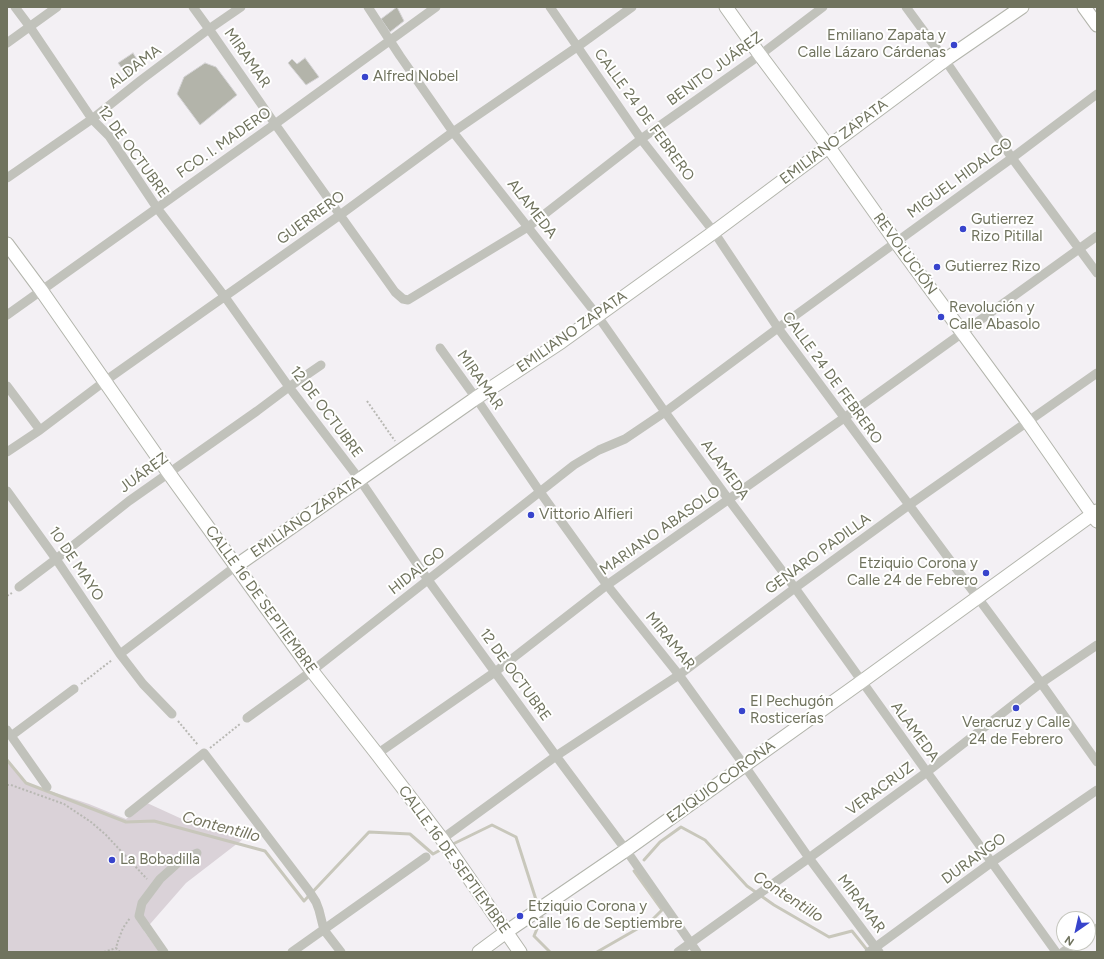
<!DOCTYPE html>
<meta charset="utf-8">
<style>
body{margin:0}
#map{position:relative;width:1104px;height:959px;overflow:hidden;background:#f3f0f4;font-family:Figtree,sans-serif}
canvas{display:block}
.frame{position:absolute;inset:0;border:8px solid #70735e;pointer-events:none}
.north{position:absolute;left:1056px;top:911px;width:40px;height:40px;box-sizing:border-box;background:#fff;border:1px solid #c6c7bf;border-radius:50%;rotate:214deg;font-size:11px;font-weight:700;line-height:16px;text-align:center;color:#70735e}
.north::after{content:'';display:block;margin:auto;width:14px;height:18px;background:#3844cc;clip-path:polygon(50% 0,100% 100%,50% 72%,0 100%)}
</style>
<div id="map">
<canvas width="1104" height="959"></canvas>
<div class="frame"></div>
<div class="north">N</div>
</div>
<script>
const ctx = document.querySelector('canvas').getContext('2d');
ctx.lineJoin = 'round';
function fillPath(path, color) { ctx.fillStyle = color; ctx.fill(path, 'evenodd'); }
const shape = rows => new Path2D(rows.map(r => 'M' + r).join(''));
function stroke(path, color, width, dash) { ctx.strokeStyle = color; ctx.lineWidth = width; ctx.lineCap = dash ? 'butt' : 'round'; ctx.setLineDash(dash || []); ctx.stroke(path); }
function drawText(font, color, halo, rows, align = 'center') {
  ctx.font = font + ' Figtree,sans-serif'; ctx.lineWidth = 4; ctx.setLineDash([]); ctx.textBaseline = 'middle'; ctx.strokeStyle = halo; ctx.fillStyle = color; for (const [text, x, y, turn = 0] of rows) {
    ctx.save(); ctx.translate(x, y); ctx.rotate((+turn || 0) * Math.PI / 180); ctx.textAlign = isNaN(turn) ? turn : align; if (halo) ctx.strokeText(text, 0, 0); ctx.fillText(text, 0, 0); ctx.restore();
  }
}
fillPath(shape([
 [7,760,26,783,89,804,126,819,147,803,182,819,213,819,247,836,186,883,144,931,159,952,7,952]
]), '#dad2d8');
stroke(shape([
 [7,760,26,783,126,822,154,821,265,851,304,901,369,832,410,834,433,854,444,848],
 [451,845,492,825,516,837,538,906],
 [644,860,660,842,681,827,705,840,747,886,774,905,829,937,852,931,868,951],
 [540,913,542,917,534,936,550,952],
 [597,952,651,921,662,910,634,871]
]), '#c8c7bb', 3);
const building = shape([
 [397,7,404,21,390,32,381,19,397,7],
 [133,53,141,66,128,76,118,63,133,53],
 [305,58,319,77,306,85,288,63,292,59,297,64,305,58],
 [205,63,216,67,237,95,200,125,177,94,184,77,205,63]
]);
fillPath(building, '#b3b4aa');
stroke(building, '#d4d3d5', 1);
const secondary = shape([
 [726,7,760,55,828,146,896,242,1028,422,1097,521],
 [1084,7,1097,25],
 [7,244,41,290,168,472,236,566,312,671,377,754,442,839,520,952],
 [236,566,476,398,561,342,714,232,945,60,1022,7],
 [479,952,506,932,626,850,861,682,1097,511]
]);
stroke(secondary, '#b3b5ac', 15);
stroke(shape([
 [367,401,395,441],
 [7,596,12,593],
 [81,684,112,660],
 [178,721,198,745],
 [210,748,240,724],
 [7,785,11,785,64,804,91,822,106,835,147,879],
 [104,952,116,948],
 [120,952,116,948,118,941,123,928,130,918]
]), '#b8b8b3', 2, [2, 2]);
stroke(shape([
 [15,7,30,27,92,119,109,136,157,208,225,297,289,387,360,480,428,580,556,756,626,850,697,952],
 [193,7,209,29,275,124,395,292,403,299,408,300,528,227,641,139,760,55,823,7],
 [368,7,400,56,453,132,597,315,665,412,729,500,795,588,1056,952],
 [550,7,641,139,714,232,778,328,1041,683,1097,762],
 [906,7,945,60,1012,158,1097,273],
 [7,43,57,7],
 [7,178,92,119,141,80,209,29,241,7],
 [7,315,275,124,436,7],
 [440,348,476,398,540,492,607,585,679,675,744,765,809,858,879,952],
 [7,386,40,430],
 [7,452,40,430,105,381,340,215,453,132,577,47,632,7],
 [7,491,56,559,120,654,143,684,172,714],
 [19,587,56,559,129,501,257,411,289,387,321,365],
 [120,654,236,566],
 [247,718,312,671,574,465,599,450,625,439,665,412,778,328,1012,158,1097,94],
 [7,730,47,787],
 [11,736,74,689],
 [377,754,495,672,607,585,844,418,1097,236],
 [129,813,204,753,309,891,316,902,319,910,324,930,341,952],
 [442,839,556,756,679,675,795,588,909,505,1097,373],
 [1088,934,1097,928],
 [164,952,139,916,142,903,160,879,180,861,197,853],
 [292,952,426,857],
 [678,952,809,858,927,772,1041,683,1097,645],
 [869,952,992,862,1097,790],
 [1063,952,1076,943]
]), '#c1c2bb', 9);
stroke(secondary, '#fff', 13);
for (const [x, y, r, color] of [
 [954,45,4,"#3844cc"],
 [365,77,4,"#3844cc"],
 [963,229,4,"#3844cc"],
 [937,267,4,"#3844cc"],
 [941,317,4,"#3844cc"],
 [531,515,4,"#3844cc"],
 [986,573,4,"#3844cc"],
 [1016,708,4,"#3844cc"],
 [742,711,4,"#3844cc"],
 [112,860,4,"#3844cc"],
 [520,916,4,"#3844cc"]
]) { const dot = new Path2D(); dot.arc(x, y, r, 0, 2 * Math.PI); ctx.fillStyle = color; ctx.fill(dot); stroke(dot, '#fff', 1.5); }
drawText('15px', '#70735e', '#fff', [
 ["Emiliano Zapata y",946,36,"right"],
 ["Calle Lázaro Cárdenas",946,53,"right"],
 ["Alfred Nobel",373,77],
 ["Gutierrez",971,220],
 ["Rizo Pitillal",971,237],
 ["Gutierrez Rizo",945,267],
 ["Revolución y",949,308],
 ["Calle Abasolo",949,325],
 ["Vittorio Alfieri",539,515],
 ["Etziquio Corona y",978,564,"right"],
 ["Calle 24 de Febrero",978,581,"right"],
 ["El Pechugón",750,702],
 ["Rosticerías",750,719],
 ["Veracruz y Calle",1016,723,"center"],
 ["24 de Febrero",1016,740,"center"],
 ["La Bobadilla",120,860],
 ["Etziquio Corona y",528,907],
 ["Calle 16 de Septiembre",528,924]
], 'left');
drawText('15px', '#70735e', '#fff', [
 ["MIRAMAR",247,58,55],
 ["ALDAMA",135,67,-37],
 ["BENITO JUÁREZ",715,69,-36],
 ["CALLE 24 DE FEBRERO",644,115,54],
 ["EMILIANO ZAPATA",834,142,-37],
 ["FCO. I. MADERO",224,143,-35],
 ["12 DE OCTUBRE",133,152,54],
 ["MIGUEL HIDALGO",960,178,-36],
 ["ALAMEDA",532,209,52],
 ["GUERRERO",311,218,-36],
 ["REVOLUCIÓN",905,254,54],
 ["EMILIANO ZAPATA",572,332,-35],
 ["CALLE 24 DE FEBRERO",832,378,54],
 ["MIRAMAR",480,380,55],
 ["12 DE OCTUBRE",326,412,53],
 ["ALAMEDA",725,470,54],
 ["JUÁREZ",144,473,-36],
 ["EMILIANO ZAPATA",306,517,-35],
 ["MARIANO ABASOLO",660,531,-35],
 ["GENARO PADILLA",818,554,-36],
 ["10 DE MAYO",76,564,56],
 ["HIDALGO",417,571,-38],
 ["CALLE 16 DE SEPTIEMBRE",261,600,54],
 ["MIRAMAR",670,641,51],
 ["12 DE OCTUBRE",515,675,54],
 ["ALAMEDA",915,732,54],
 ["EZIQUIO CORONA",721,782,-36],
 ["VERACRUZ",880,789,-36],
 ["DURANGO",974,859,-36],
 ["CALLE 16 DE SEPTIEMBRE",454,860,54],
 ["MIRAMAR",861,904,53]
]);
drawText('italic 16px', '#74735e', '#fff', [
 ["Contentillo",221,827,15],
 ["Contentillo",788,897,33]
]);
</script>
